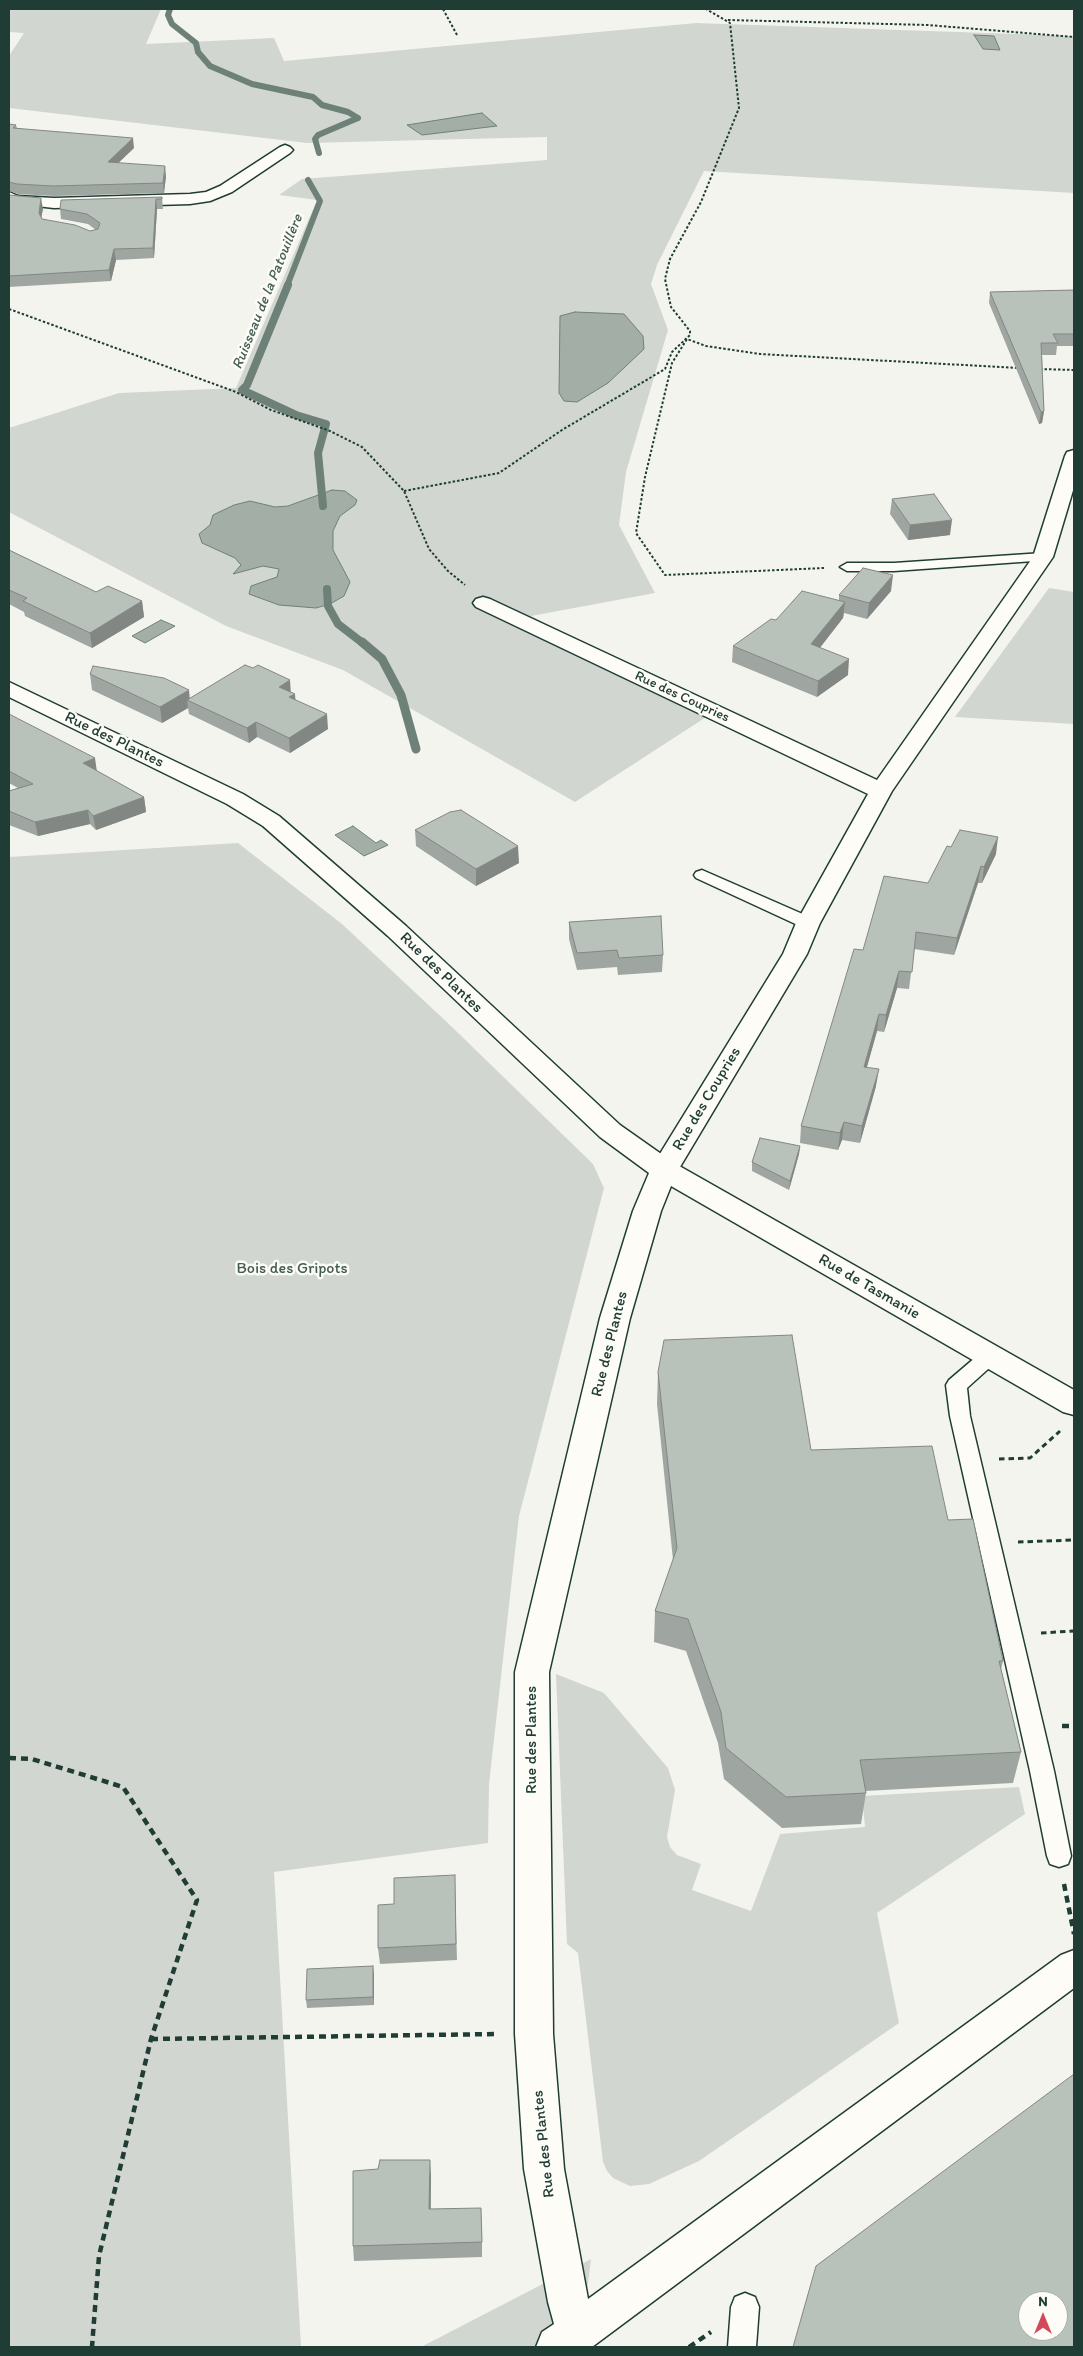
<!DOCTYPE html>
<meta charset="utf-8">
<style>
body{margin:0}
#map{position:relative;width:1083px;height:2356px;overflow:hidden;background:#f4f4ef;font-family:Itim,sans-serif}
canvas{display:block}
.frame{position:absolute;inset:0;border:10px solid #1f3d34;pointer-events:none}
.north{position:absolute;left:1018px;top:2291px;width:50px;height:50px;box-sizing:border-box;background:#fdfcf7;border:1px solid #a4b0a9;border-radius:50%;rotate:0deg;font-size:14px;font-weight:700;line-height:20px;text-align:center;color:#1f3d34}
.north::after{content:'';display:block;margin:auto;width:18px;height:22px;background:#d1495b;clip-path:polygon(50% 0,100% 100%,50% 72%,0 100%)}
</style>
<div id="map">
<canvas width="1083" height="2356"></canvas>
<div class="frame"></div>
<div class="north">N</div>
</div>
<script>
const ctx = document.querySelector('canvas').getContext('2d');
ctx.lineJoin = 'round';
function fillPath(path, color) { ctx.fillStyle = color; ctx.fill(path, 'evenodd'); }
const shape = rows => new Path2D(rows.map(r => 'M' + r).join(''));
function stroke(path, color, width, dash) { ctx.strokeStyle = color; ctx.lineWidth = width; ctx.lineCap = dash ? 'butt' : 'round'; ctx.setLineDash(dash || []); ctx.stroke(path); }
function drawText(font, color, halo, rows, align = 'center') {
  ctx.font = font + ' Itim,sans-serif'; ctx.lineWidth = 5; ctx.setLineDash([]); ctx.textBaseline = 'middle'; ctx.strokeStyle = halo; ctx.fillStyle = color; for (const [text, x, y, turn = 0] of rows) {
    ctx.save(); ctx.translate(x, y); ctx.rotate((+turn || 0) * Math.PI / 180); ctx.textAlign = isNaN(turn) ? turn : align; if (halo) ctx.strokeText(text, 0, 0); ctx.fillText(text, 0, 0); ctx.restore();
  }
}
fillPath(shape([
 [9,9,161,9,146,44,274,38,284,61,696,23,1074,36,1074,193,704,171,657,265,651,284,668,330,626,472,619,525,655,593,531,616,717,710,575,802,343,670,226,626,9,512,9,428,119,393,236,388,317,200,279,195,302,179,547,160,547,137,307,143,9,108,9,56,24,33,9,32],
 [1049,588,1074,592,1074,724,955,717],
 [238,843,342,924,451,1026,593,1164,604,1188,519,1516,489,1784,488,1843,274,1872,301,2347,9,2347,9,857],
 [556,1674,604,1693,668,1768,675,1790,667,1837,670,1847,677,1855,701,1864,692,1890,751,1911,780,1834,865,1827,862,1796,1019,1787,1025,1814,877,1913,899,2023,699,2161,649,2184,630,2186,613,2178,607,2171,603,2162,578,1953,567,1944],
 [591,2259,580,2347,421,2347]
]), '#d1d6d1');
const water = shape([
 [974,35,994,36,1000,50,983,49,974,35],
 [482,113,497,126,422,135,407,125,482,113],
 [575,312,624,314,643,336,644,349,608,383,577,402,564,401,559,393,560,316,575,312],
 [332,490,345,491,357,500,355,505,340,516,333,531,333,550,350,582,344,596,330,604,316,608,279,605,249,594,251,586,277,577,279,569,263,566,233,574,241,565,235,558,202,543,199,534,210,525,213,515,234,505,250,501,275,507,288,506,332,490],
 [161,620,175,626,145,643,132,636,161,620],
 [353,826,376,843,381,840,388,845,364,856,335,835,353,826]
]);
fillPath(water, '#a3aea7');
stroke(water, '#6e8179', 1);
stroke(shape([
 [170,9,168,15,172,24,196,43,198,52,210,66,252,84,313,97,322,105,348,112,358,118],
 [319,153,315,139,318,135,358,118],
 [287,286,320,201,308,180]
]), '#6e8179', 6);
stroke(shape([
 [288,285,247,385,242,390,296,415,326,424,318,453,323,506],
 [327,589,328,606,338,624,364,644]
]), '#6e8179', 8);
stroke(shape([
 [362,642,382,659,401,695,416,749]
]), '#6e8179', 9);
const lane = shape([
 [1043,553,1050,557,1048,560,894,571,847,571,840,567,847,563,894,563,1043,553],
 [702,870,814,919,816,923,814,927,802,927,696,878,694,875,696,872,702,870],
 [990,1349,997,1351,1000,1356,997,1361,967,1388,970,1416,1054,1771,1071,1856,1068,1864,1059,1867,1050,1864,1047,1856,1030,1771,950,1416,946,1385,949,1380,983,1351,990,1349],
 [745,2293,755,2297,759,2307,756,2347,728,2347,731,2307,735,2297,745,2293]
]);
const street = shape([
 [285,145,290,147,293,150,290,153,232,192,210,201,190,204,54,208,9,203,9,192,18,196,54,198,190,194,206,192,220,186,280,147,285,145],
 [1074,450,1074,487,1053,557,892,791,820,923,807,954,674,1177,664,1179,654,1177,650,1170,783,954,796,923,868,794,476,607,473,603,476,599,483,597,490,599,877,780,1033,557,1065,456,1067,452,1074,450]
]);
const secondary = shape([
 [9,682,243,794,279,816,406,926,620,1125,674,1163,1074,1390,1074,1415,1063,1412,671,1186,661,1211,630,1318,549,1672,553,2034,564,2169,588,2299,1061,1955,1074,1950,1074,1988,592,2347,536,2347,542,2332,554,2324,548,2302,524,2169,515,2034,515,1672,600,1318,633,1211,649,1173,600,1137,388,936,263,826,227,804,9,697,9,682]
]);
stroke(lane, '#1f3d34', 3);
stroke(street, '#1f3d34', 3);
stroke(secondary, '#1f3d34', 3);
stroke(shape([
 [443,9,457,35],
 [728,20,928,25,1074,37],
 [9,309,236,392,271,410,330,431,362,447,404,491,429,549,448,571,465,585],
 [1040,369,1074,370],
 [404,491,499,473,562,430,665,369,672,352,690,335,690,331,671,307,665,279,670,259,701,202,739,108,730,23,706,9],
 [824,568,665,575,636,533,645,477,672,363,687,339,706,346,760,354,1019,368]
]), '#1f3d34', 2, [2.5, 2]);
stroke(shape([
 [999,1459,1030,1458,1060,1431],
 [1018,1542,1074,1540],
 [1041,1633,1074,1631]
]), '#1f3d34', 3, [5.5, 4]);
stroke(shape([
 [1062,1726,1074,1726],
 [9,1758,32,1759,123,1787,197,1900,151,2039,99,2256,92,2347],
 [1064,1884,1074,1934],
 [151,2039,496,2034],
 [689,2347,711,2332]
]), '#1f3d34', 4.5, [7, 5]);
fillPath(lane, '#fdfcf7');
fillPath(street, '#fdfcf7');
fillPath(secondary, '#fdfcf7');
fillPath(shape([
 [9,124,16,125,17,128,134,148,118,163,166,176,164,193,54,196,18,194,9,191],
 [9,195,43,209,41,217,42,219,90,231,96,230,88,224,61,219,60,209,162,197,163,209,157,209,154,258,116,260,111,281,9,287],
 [1074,290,1074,346,1057,346,1056,355,1042,355,1044,411,1042,423,1039,424,989,303,990,292],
 [892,499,950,535,908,540,890,514],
 [9,550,90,589,96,592,142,601,144,617,92,648,25,616,24,612,9,604],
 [891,591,867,619,844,613,843,618,820,648,848,675,817,697,732,662,733,646,776,620,839,600,839,595],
 [90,674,190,698,291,692,295,699,328,729,290,753,257,737,249,743,189,714,188,708,162,723,92,690],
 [9,714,97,771,144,797,146,812,96,830,90,824,38,836,9,825,9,791,18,788,9,783],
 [415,830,519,863,476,886,416,846],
 [996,854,982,883,978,883,954,955,914,949,909,989,897,988,884,1032,877,1031,867,1067,876,1086,860,1143,842,1140,838,1150,800,1143,801,1126,863,950,928,883],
 [569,922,663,955,662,972,618,975,617,967,577,970,569,939],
 [800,1146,799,1154,789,1190,752,1171,752,1162],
 [658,1372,948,1520,1003,1661,1001,1669,1021,1752,1013,1783,865,1791,866,1793,861,1824,782,1828,724,1779,718,1743,686,1651,654,1642,655,1611,673,1560,657,1404],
 [455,1892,457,1960,380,1964,378,1948,394,1904],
 [374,1974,374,2005,307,2008,306,2000],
 [431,2175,431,2209,482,2224,482,2257,354,2261,353,2246]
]), '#9fa6a1');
fillPath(shape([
 [133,138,134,148,109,172,108,162],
 [165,166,166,176,164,193,163,183],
 [41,198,43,209,40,224,39,213],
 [156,199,157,209,154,258,153,248],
 [114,249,116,260,111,281,109,270],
 [1044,411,1042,423,1039,424,1041,412],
 [952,520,950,535,908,540,910,525],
 [893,575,891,591,867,619,869,603],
 [142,601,144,617,92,648,90,633],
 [845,602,843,618,810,660,811,644],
 [849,659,848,675,817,697,818,681],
 [290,680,291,695,279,687],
 [189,690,190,701,187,700,188,708,162,723,160,707],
 [295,694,296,708,289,697],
 [327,714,328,729,290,753,289,738],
 [256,722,257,737,249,743,247,728],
 [95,758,97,772,83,763],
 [144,797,146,812,96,830,93,816],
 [88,810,90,824,38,836,35,822],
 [998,837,996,854,982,883,984,867],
 [518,846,519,863,476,886,476,869],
 [981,866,978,883,954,955,957,938],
 [899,971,897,988,884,1032,886,1015],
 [879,1014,877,1031,862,1084,864,1067],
 [879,1069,876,1086,860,1143,862,1126],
 [844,1122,842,1140,838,1150,840,1133],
 [800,1146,799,1154,789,1190,790,1181],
 [373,1966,374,1974,374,2005,373,1997],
 [430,2160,431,2175,430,2225,429,2209]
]), '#828783');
const building = shape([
 [9,124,16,125,13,128,133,138,108,162,165,166,163,183,53,186,17,184,9,182,9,124],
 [9,195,41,198,39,213,42,219,75,225,90,231,98,229,100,223,87,214,60,209,61,200,162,197,162,199,156,199,153,248,114,249,109,270,9,276,9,195],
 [1074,290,1074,334,1053,334,1058,343,1041,343,1044,411,1041,412,990,292,1074,290],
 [934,494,952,520,910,525,892,499,934,494],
 [9,550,90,589,96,592,108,586,142,601,90,633,23,601,27,598,9,590,9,550],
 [863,568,893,575,869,603,839,595,863,568],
 [802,591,845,602,811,644,849,659,818,681,733,646,771,619,776,620,802,591],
 [245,665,253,668,258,665,290,680,279,687,295,694,289,697,327,714,289,738,256,722,247,728,187,700,245,665],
 [93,666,164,678,189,690,160,707,90,674,93,666],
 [9,714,95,758,83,763,144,797,93,816,88,810,35,822,9,811,9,791,33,784,9,771,9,714],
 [461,810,518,846,476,869,415,830,450,812,461,810],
 [960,830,998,837,984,867,981,866,957,938,916,932,912,972,899,971,886,1015,879,1014,864,1067,879,1069,862,1126,844,1122,840,1133,801,1126,854,949,863,950,884,876,928,883,947,846,951,847,960,830],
 [661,916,663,955,619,958,617,950,577,953,569,922,661,916],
 [760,1138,800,1146,790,1181,752,1162,760,1138],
 [792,1335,811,1450,932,1446,948,1520,973,1519,1003,1661,999,1661,1021,1752,860,1760,866,1793,786,1797,726,1748,721,1712,688,1619,655,1611,677,1548,658,1372,664,1340,792,1335],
 [455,1875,456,1944,378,1948,378,1905,394,1904,394,1878,455,1875],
 [373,1966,373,1997,306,2000,307,1969,373,1966],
 [1074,2074,1074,2347,793,2347,816,2266,1074,2074],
 [1028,2301,1058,2301,1058,2331,1028,2331,1028,2301],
 [380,2160,430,2160,429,2209,481,2208,482,2242,353,2246,353,2171,378,2169,380,2160]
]);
fillPath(building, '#b9c1bb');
stroke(building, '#828783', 1);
drawText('14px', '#1f3d34', '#fdfcf7', [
 ["Rue des Coupries",682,697,25]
]);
drawText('italic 15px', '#475f56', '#fdfcf7', [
 ["Ruisseau de la Patouillère",268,292,-68]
]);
drawText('16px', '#1f3d34', '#fdfcf7', [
 ["Rue des Plantes",114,740,26],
 ["Rue des Plantes",441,973,44],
 ["Rue des Coupries",707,1099,-59],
 ["Rue de Tasmanie",869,1287,30],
 ["Rue des Plantes",610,1344,-76],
 ["Rue des Plantes",532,1740,-90],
 ["Rue des Plantes",544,2144,-96]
]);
drawText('16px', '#435c53', '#fdfcf7', [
 ["Bois des Gripots",292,1269]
]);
</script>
